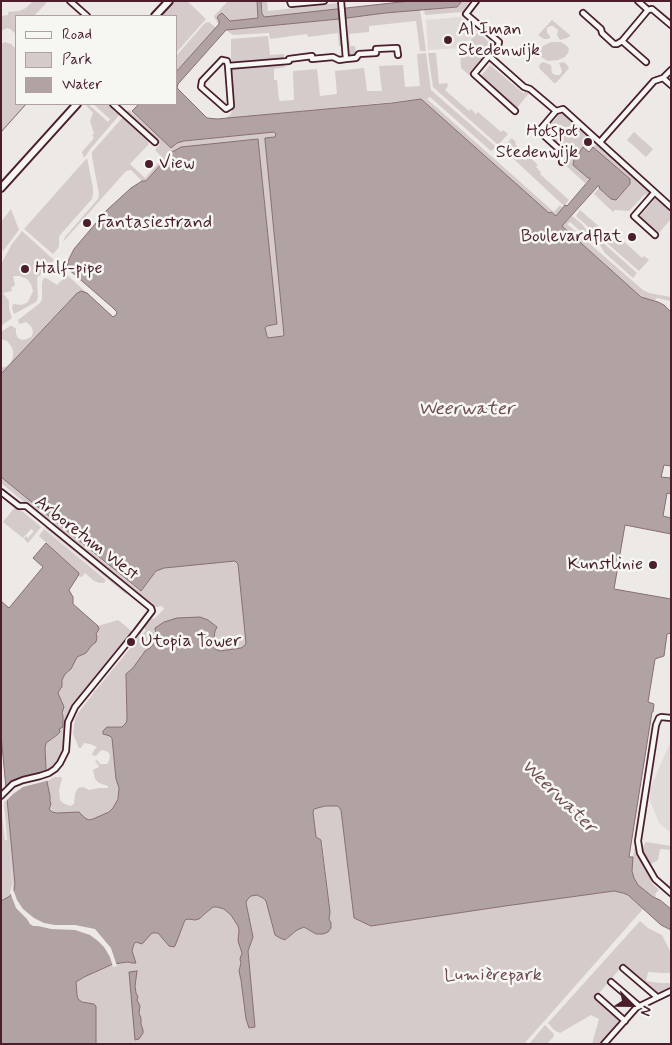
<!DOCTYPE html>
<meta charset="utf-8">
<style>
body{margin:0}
#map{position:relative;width:672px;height:1045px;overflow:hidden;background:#ece9e6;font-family:Mynerve,sans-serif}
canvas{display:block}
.frame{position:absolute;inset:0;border:2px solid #4a1f2b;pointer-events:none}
.legend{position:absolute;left:15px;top:15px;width:162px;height:90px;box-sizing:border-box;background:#f6f6f2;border:1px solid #b1a0a2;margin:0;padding:6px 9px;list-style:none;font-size:15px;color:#4a1f2b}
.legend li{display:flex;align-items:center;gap:10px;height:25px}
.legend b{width:25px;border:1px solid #b1a0a2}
.north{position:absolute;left:607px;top:980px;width:50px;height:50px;-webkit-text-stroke:4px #f6f6f2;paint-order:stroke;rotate:113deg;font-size:14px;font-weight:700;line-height:20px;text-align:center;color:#4a1f2b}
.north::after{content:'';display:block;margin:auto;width:18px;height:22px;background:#4a1f2b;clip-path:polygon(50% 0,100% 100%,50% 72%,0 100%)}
</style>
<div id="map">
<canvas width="672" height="1045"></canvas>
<div class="frame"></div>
<ul class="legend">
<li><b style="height:6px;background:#f6f6f2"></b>Road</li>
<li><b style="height:14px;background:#d4cbca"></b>Park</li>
<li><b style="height:14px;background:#b1a2a3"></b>Water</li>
</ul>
<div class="north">N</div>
</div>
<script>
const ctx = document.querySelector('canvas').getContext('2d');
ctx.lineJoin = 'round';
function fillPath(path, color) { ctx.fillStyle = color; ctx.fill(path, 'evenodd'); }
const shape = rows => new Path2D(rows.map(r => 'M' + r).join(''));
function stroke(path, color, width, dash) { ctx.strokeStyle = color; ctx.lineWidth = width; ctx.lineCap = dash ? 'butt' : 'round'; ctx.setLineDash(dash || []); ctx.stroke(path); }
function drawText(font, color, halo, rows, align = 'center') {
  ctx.font = font + ' Mynerve,sans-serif'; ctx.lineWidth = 5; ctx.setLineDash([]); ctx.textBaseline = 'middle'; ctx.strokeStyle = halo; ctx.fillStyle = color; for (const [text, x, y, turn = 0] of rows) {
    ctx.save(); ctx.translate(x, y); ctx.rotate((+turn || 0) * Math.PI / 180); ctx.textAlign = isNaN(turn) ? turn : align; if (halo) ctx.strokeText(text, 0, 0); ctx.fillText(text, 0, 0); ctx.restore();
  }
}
fillPath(shape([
 [460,17,477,31,462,48,428,50,426,20],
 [671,744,671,833,659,823,650,801,650,789,669,745]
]), '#e0dad8');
fillPath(shape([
 [33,1,48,1,35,15,36,16,16,16,16,34,10,29,7,28,1,31,1,16,8,15,8,12,19,11,26,8],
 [172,1,187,1,206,19,176,53,176,16,159,16],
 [228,1,257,1,258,18,230,21,219,19,219,24,215,19,214,16],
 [261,1,267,1,268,11,338,3,338,10,264,17],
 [462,1,470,1,462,12,425,15,424,9,457,7],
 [419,9,421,15,426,51,420,51,416,21,369,26,369,32,349,34,350,46,355,46,356,54,354,55,350,55,348,53,348,47,350,46,346,46,346,18],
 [339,19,340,19,344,46,339,46,338,33,308,37,307,34,270,39,269,33,233,35,226,30],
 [552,20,570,35,570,36,567,38,560,40,557,35,558,30,553,26,550,26,547,28,547,33,550,36,550,38,548,39,544,39,538,35],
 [209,22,216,28,176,72,176,56,205,23],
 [478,32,494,47,469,75,461,68,460,51],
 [268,36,270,55,284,54,284,60,234,65,231,62,231,39],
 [5,42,11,44,16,49,16,104,27,104,1,133,1,44],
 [551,42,561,42,567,46,569,49,568,53,565,57,558,60,548,61,541,57,539,54,540,49,543,46],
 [426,53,431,90,495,146,494,149,491,151,430,97,427,99,554,212,560,205,562,208,556,216,549,214,421,99,224,119,230,115,232,111,230,72,234,68,284,63,285,67,274,69,274,80,277,80,279,100,281,101,294,100,293,71,317,69,320,96,337,94,335,71,364,68,367,91,382,91,379,66,403,65,405,87,420,86,417,54],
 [428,53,436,53,439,84,447,83,448,86,445,90,469,111,471,109,476,114,478,112,501,132,503,130,508,134,498,145,433,87],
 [543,62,551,65,552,73,555,75,560,75,562,71,559,63,564,62,568,66,569,68,556,83,554,83,540,69,539,67,540,64],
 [490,65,523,93,527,91,530,92,517,108,481,76],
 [85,104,88,104,108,122,110,119,93,104,110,104,121,113,91,148,84,158,82,152,94,138,92,135,94,134,90,121,93,113],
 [129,110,171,147,179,142,197,140,274,132,276,134,276,137,265,140,284,335,282,337,268,338,267,336,265,328,267,326,277,324,258,139,237,141,172,152,146,181,142,181,131,170,126,171,63,242,65,237,98,199,99,194,92,157,92,152,124,116,151,140,148,143,149,144,130,164,145,178,163,158,155,150,160,144,126,113],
 [559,112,563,112,589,135,584,141,584,147,574,160,573,165,589,179,585,183,563,163,564,154,562,150,543,133,557,117,555,115],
 [634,132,653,149,646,157,627,140],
 [512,138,516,142,515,144,538,165,536,167,541,172,540,174,569,200,564,206,502,148],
 [599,143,651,192,648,196,645,194,629,211,615,210,613,212,594,194,599,188,611,199,616,200,630,184,630,179,593,147],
 [87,158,93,188,93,194,92,199,60,235,59,238,59,247,53,254,24,229],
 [652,197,656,197,671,210,671,219,658,234,639,217,653,201,651,199],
 [11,209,19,230,3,251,1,248,1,222],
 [580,210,610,236,612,235,617,239,619,237,642,258,644,256,649,260,639,271,576,216],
 [572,216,582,224,596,243,595,244,570,222,567,224,643,290,649,293,671,297,671,301,657,298,654,301,644,299,630,288,562,226],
 [22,231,54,260,37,278,38,298,36,302,14,314,12,308,13,304,22,305,28,302,33,291,31,284,27,279,20,276,13,276,15,285,11,288,12,291,3,293,9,301,9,309,12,318,1,326,1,264,12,244],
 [592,233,637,273,633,278,605,253],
 [67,275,87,293,81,291,74,295,1,374,1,368,7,366,11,362,13,357,13,351,11,346,7,341,1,339,1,332,10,326,12,326,16,329,16,334,18,338,22,340,27,339,31,337,33,333,32,328,30,325,26,322,19,324,18,320,40,303,42,299,42,282,44,278,48,279,57,285],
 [1,477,138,590,144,587,156,571,164,568,231,561,235,561,238,564,246,643,241,648,220,651,215,649,213,644,215,631,217,627,205,619,154,630,156,641,151,647,147,649,141,655,140,659,133,668,126,674,127,720,126,723,122,727,110,726,103,734,110,736,112,738,116,779,119,787,118,799,113,808,109,812,93,819,89,820,85,818,82,814,76,812,65,813,52,812,49,809,50,796,47,781,55,777,61,777,62,779,59,790,60,800,63,803,70,806,74,804,75,794,78,788,83,787,89,790,98,788,108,788,108,786,99,783,95,779,93,770,96,768,98,768,99,766,95,761,97,760,100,764,107,764,109,761,110,755,108,752,103,750,100,751,96,756,92,755,94,750,97,747,90,744,84,743,81,748,79,748,73,734,75,719,78,713,93,694,93,693,95,690,96,690,137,640,136,639,141,634,142,635,146,630,144,628,152,618,154,619,164,609,162,606,157,607,151,606,1,483],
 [16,506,41,527,28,543,24,539,26,536,28,538,34,531,31,529,23,538,3,522],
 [47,525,128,592,126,594,45,528],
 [44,529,106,580,104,583,100,583,94,581,85,573,82,577,78,576,79,573,39,536],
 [118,620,134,633,73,706,68,717,65,747,60,761,53,768,45,772,46,769,45,748,46,743,56,736,63,715,63,704,59,698,58,692,62,687,62,680,65,674,68,672,77,657,86,653,91,646,96,641,97,637,96,634,99,629,98,626],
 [7,799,15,884,14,890,10,896,1,901,1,806,5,840,7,840,4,802],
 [325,806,338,806,341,810,354,918,371,926,505,906,614,891,623,893,628,895,643,909,524,1044,96,1044,96,1006,94,1004,82,1002,78,999,77,995,76,982,83,977,113,964,128,962,136,963,132,951,134,944,152,933,158,933,169,946,185,920,188,919,195,920,204,916,213,907,217,907,224,909,231,915,238,926,239,930,238,941,242,953,240,959,241,963,239,971,241,980,246,1019,249,1028,255,1027,248,951,252,937,246,903,247,900,251,896,257,895,263,898,266,901,275,935,286,940,297,930,304,927,316,934,322,934,328,932,331,928,329,919,330,912,322,840,316,837,313,811,314,809],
 [646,842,671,846,671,850,660,849,658,860,649,865,642,852,644,845],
 [635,846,639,858,651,880,650,881,659,890,655,894,656,896,654,898,638,885,634,878,632,871,633,858,629,857,633,856],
 [640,921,648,928,662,935,671,953,671,973,663,973,648,972,646,981,660,983,671,983,671,989,658,995,623,965,595,998,620,1020,599,1044,592,1044,599,1019,591,1015,560,1033,554,1030,548,1023],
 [545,1025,554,1034,554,1036,547,1044,529,1044]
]), '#d4cbca');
const water = shape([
 [257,1,261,1,262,13,264,17,410,1,462,1,457,7,385,13,339,19,226,30,178,84,177,88,207,118,217,119,392,103,421,99,549,213,551,212,556,216,565,205,567,206,590,179,590,178,588,178,573,165,574,160,583,147,589,152,593,147,630,179,630,184,616,200,611,199,599,188,600,187,598,186,562,226,641,297,658,302,664,305,671,312,671,466,664,465,661,477,671,478,671,494,667,493,663,516,671,518,671,534,625,525,614,589,671,599,671,633,667,634,664,656,655,659,648,702,654,704,653,712,652,712,629,857,633,857,632,871,634,878,638,885,653,897,660,900,671,909,671,930,661,925,628,895,623,893,614,891,505,906,371,926,354,918,341,810,338,806,325,806,314,809,313,812,316,837,321,840,330,912,329,919,331,923,331,928,328,932,323,934,316,934,304,927,297,930,285,940,280,938,275,935,266,901,263,898,257,895,251,896,247,900,246,903,253,937,248,951,255,1027,249,1028,246,1019,241,980,239,971,241,963,240,959,242,953,238,941,239,930,238,926,231,915,224,909,217,907,213,907,199,919,195,920,188,919,185,920,175,946,174,947,169,946,158,933,152,933,142,944,136,942,134,944,132,951,136,963,132,963,128,962,113,964,84,977,76,982,77,995,78,999,82,1002,94,1004,96,1006,96,1044,1,1044,1,901,10,896,14,890,15,884,1,735,1,601,9,608,43,567,33,558,46,543,79,573,78,576,69,590,73,597,73,604,98,626,99,629,96,634,97,637,96,642,91,646,86,653,77,657,71,669,65,674,62,680,62,687,60,689,58,693,64,707,62,713,63,716,63,727,59,729,60,732,57,735,46,743,45,748,46,769,45,772,50,796,50,801,51,804,49,809,52,812,57,813,79,812,85,818,89,820,93,819,109,812,113,808,118,799,119,788,116,779,112,738,110,736,103,734,103,731,107,727,122,727,126,723,127,720,126,674,133,668,145,651,151,647,156,641,155,628,164,622,177,618,200,617,208,620,217,627,215,631,213,644,215,649,220,651,241,648,244,646,246,643,238,564,235,561,164,568,156,571,141,591,1,477,1,374,76,294,81,291,87,293,113,317,116,315,117,312,112,307,67,268,69,259,74,249,107,210,131,188,142,181,146,181,172,152,181,147,258,139,277,324,267,326,265,328,267,336,268,338,283,336,284,335,265,140,265,138,275,137,276,134,274,132,184,141,177,143,171,148,132,111,139,104,176,104,176,72,219,24,219,20,217,18,219,15,222,13,230,21,258,18,257,1],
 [137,971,135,986,136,993,138,997,137,1000,140,1006,139,1013,141,1018,141,1024,143,1030,143,1033,139,1039,135,1040,129,972,137,971]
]);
fillPath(water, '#b1a2a3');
stroke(water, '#886e73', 1);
fillPath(shape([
 [49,770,48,772,50,780,23,787,13,794,5,802,4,789,11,783,26,776,41,774],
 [9,841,13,889,17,900,23,909,34,918,44,923,55,925,75,925,95,929,111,948,117,966,113,967,110,957,104,947,98,941,90,935,75,930,51,929,38,926,33,926,30,924,27,919,16,908,10,892,12,884]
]), '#ece9e6');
stroke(shape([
 [1,132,26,104]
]), '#886e73', 1);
const street = shape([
 [70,1,87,16],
 [290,1,291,4,324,1],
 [341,1,346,59],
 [476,1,466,14,499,42,498,46,489,56,524,87,530,89,556,111,563,109,671,207],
 [638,1,648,10,652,9,671,25],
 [583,13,601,29,602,33,614,44,617,44,622,41,648,10],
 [622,41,646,62],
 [489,56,474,74,515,111],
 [222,60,227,61,228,66,231,106,226,109,201,87,202,81,222,60],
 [228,66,289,61,289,59,312,56,312,59,333,57,339,60,346,59,356,58,359,54,376,53,376,49,397,48,398,55],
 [663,78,671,85],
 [113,104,155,142],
 [556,111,539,131,561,151,562,162],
 [600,142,654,81,663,78,671,70],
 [654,193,634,216,655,235],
 [1,492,19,506,26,506,151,608,152,611,136,632,75,707,68,722,66,751,60,763,55,769,49,773,40,776,23,780,13,784,1,796],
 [671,718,661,717,659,718,656,725,638,841,640,853,655,879,671,893],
 [623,968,657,997],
 [611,982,639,1006],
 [598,997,625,1021],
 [604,1044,636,1008,642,1005,671,991]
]);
const secondary = shape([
 [155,16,169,1],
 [1,188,77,104]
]);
stroke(street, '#4a1f2b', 8);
stroke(secondary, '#4a1f2b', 10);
stroke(street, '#f6f6f2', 4.5);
stroke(secondary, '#f6f6f2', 6);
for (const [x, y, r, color] of [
 [448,40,5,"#4a1f2b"],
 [588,142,5,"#4a1f2b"],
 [149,164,5,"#4a1f2b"],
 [87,223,5,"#4a1f2b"],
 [632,237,5,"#4a1f2b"],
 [25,269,5,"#4a1f2b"],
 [653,565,5,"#4a1f2b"],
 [131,642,5,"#4a1f2b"]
]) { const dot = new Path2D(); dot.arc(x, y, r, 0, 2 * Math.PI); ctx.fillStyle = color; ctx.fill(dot); stroke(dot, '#f6f6f2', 2); }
drawText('18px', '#4a1f2b', '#f6f6f2', [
 ["Al Iman",458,30],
 ["Stedenwijk",458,51],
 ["Hotspot",578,132,"right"],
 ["Stedenwijk",578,153,"right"],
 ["View",159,164],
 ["Fantasiestrand",97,223],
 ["Boulevardflat",622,237,"right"],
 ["Half-pipe",35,269],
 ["Kunstlinie",643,565,"right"],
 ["Utopia Tower",141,642]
], 'left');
drawText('18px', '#4a1f2b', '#f6f6f2', [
 ["Arboretum West",86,539,38]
]);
drawText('18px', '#6c4a53', '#f6f6f2', [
 ["Lumièrepark",493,976]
]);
drawText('italic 19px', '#6e4d55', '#f6f6f2', [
 ["Weerwater",466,410],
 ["Weerwater",558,797,44]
]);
</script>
